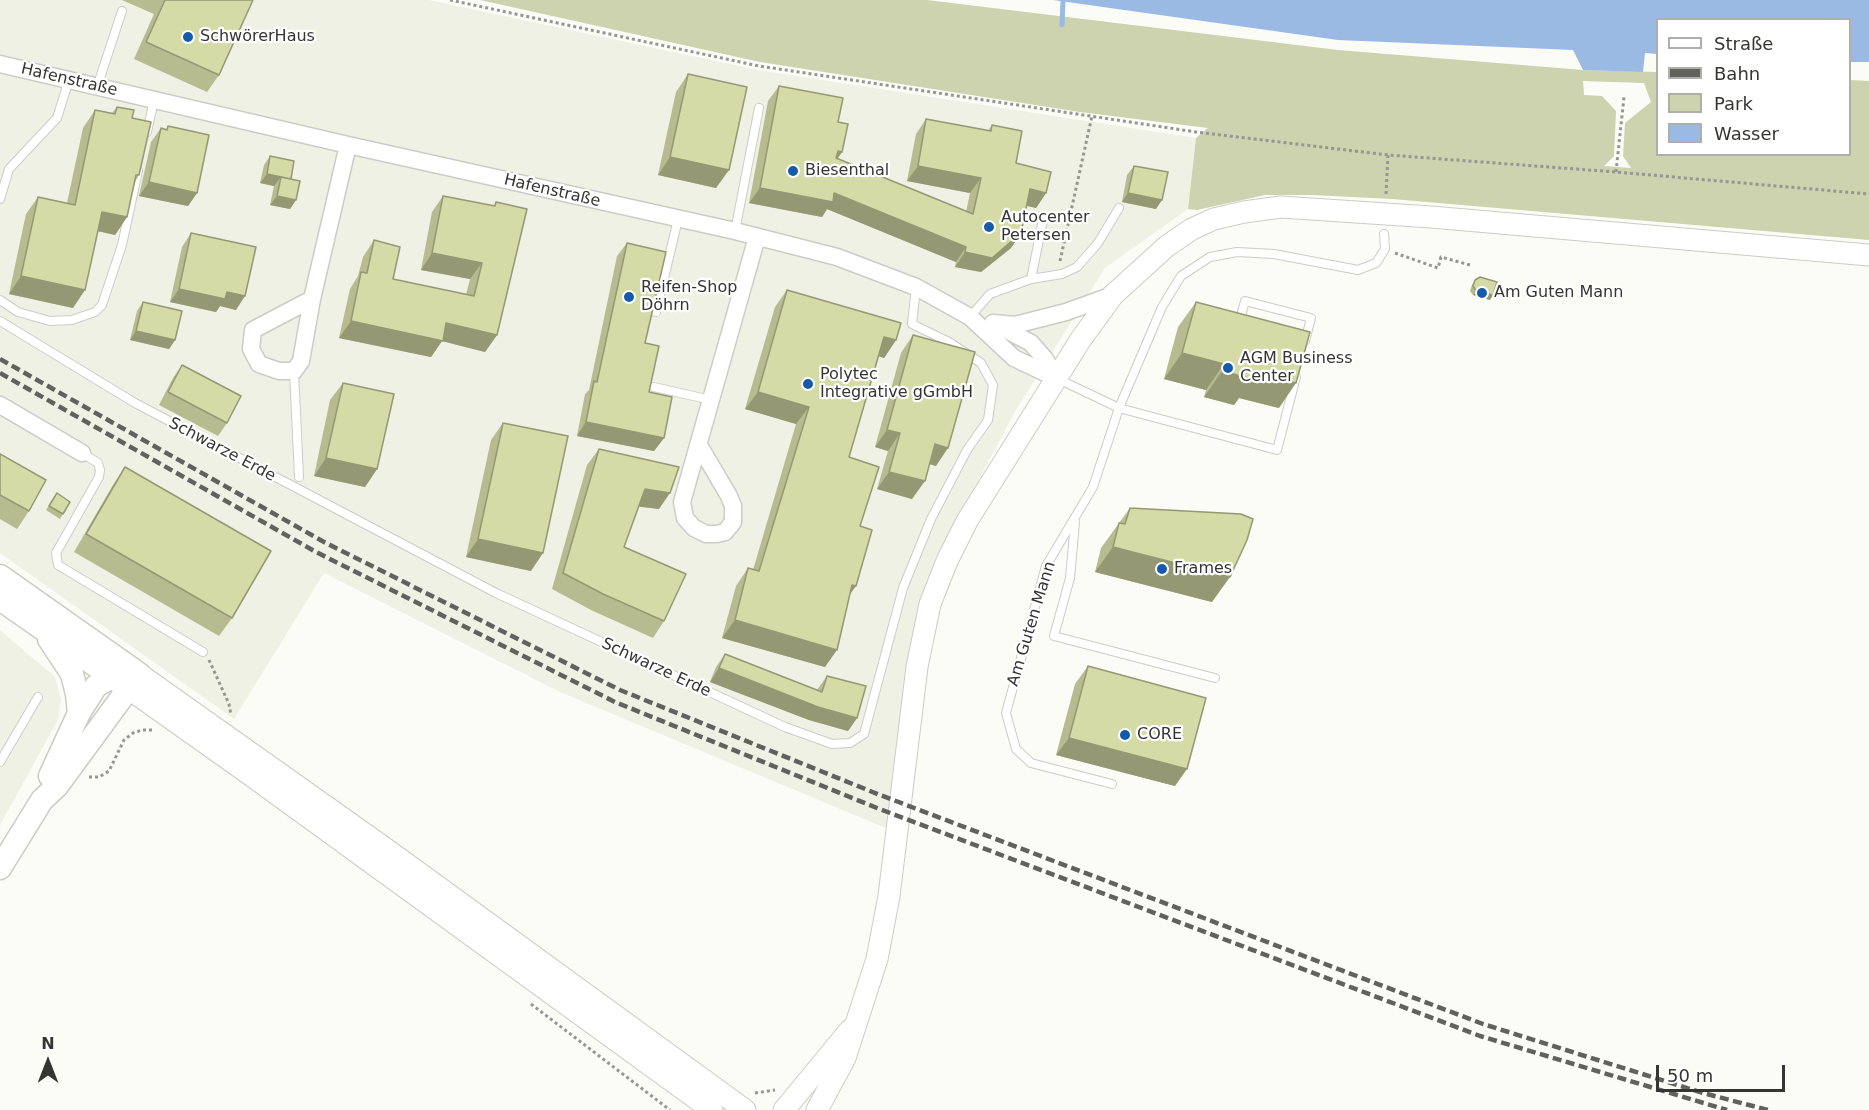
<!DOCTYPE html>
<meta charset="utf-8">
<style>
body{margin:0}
#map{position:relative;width:1869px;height:1110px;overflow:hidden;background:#fbfcf6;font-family:"DejaVu Sans",sans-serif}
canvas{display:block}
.legend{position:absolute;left:1656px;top:18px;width:195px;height:138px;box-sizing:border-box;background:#fff;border:2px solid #aeaead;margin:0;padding:8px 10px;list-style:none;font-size:18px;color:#353533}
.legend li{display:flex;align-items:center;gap:12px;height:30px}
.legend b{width:30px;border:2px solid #aeaead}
.north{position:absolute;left:18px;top:1032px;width:60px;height:60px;-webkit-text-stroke:4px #fff;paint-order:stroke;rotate:0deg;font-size:16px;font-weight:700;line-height:24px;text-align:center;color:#353533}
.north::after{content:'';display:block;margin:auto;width:21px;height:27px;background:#353533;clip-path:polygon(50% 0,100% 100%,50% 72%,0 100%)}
.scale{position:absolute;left:1656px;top:1065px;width:129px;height:27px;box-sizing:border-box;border:3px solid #353533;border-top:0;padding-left:8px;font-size:18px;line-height:21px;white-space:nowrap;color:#353533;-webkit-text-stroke:4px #fff;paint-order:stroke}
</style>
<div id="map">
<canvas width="1869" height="1110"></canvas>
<ul class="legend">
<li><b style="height:8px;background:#fff"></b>Straße</li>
<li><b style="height:8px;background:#61615e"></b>Bahn</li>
<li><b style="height:16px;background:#cdd2af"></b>Park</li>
<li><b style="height:16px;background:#9abae4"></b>Wasser</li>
</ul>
<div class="north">N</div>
<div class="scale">50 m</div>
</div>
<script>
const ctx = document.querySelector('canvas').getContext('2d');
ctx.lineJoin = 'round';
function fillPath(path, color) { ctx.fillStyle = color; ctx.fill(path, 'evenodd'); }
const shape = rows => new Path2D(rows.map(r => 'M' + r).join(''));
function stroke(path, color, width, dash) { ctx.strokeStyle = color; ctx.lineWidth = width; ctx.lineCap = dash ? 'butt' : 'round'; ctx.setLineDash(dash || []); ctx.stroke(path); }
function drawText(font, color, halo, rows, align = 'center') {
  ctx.font = font + ' "DejaVu Sans",sans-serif'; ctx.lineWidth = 4.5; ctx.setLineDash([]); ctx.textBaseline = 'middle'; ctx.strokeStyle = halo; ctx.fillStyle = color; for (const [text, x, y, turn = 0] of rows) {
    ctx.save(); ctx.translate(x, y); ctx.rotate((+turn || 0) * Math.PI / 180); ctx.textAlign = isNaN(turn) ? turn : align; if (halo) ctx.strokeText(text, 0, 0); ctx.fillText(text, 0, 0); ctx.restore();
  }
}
fillPath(shape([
 [0,0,429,0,758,70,1196,138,1188,209,1105,268,1016,410,956,522,925,593,906,664,888,829,560,692,324,573,234,719,0,553],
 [0,630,55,677,61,699,58,720,0,825]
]), '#eff1e4');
fillPath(shape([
 [480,0,927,0,1338,50,1583,70,1657,72,1658,154,1850,154,1850,80,1869,81,1869,240,1392,199,1312,195,1265,195,1197,210,1188,209,1196,138,1208,128,1080,112,760,62],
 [1583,81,1644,83,1651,102,1625,123,1623,156,1631,168,1604,166,1614,156,1616,111,1602,96,1584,95]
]), '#cdd2af');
fillPath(shape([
 [1053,0,1869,0,1869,62,1850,62,1850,20,1658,20,1657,54,1645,53,1643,72,1583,70,1573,50,1338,40]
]), '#9abae4');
stroke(shape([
 [1062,25,1063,0]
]), '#9abae4', 5);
const service = shape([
 [97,87,122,11],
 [147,132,154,100],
 [0,199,9,169,57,118,69,80],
 [735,231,759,108],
 [1031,279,1043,220],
 [0,300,18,312,50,321,72,320,95,312,102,305,122,245,138,171],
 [656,312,678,219],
 [970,317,990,294,1031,279,1062,274,1077,267,1098,243,1119,208],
 [0,321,135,403,496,593,785,727,832,744,850,743,864,734,903,588,931,519,967,450,988,420,993,385,981,363,949,342,912,324,916,287],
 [1239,323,1245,301,1311,318,1305,341],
 [294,371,299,477],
 [1056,378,1119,408,1277,450,1296,377],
 [654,387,711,400],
 [82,453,98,463,100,470,99,477,56,553,58,565,203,652],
 [1075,522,1070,578,1054,636,1215,678],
 [0,762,38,697],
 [1112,784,1031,763,1016,749,1006,713,1046,566,1093,487,1119,408,1162,307,1181,276,1210,257,1237,252,1274,254,1358,270,1376,263,1385,249,1384,234]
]);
const minor = shape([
 [0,64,348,145,735,231,837,257,916,287,970,317,1014,358,1056,378],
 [312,299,253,330,251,349,259,364,279,371,294,371,301,361,312,299,348,145],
 [993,323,1015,325,1066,312,1113,295],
 [999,326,1031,343,1045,359,1056,378],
 [0,405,82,453],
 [699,445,729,496,733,506,733,522,725,532,717,534,706,534,694,528,685,518,682,502,757,237]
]);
const tertiary = shape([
 [139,674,386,849,745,1110],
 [128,688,245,771,712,1110],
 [784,1110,850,1030],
 [817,1110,845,1058,877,959,889,896,917,667,930,604,947,561,967,521,1081,339,1113,295,1167,246,1192,229,1214,219,1244,212,1281,207,1431,217,1869,255]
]);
const secondary = shape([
 [0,576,139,674],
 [0,599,122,684],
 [49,639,72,674,77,694,79,713],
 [50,776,79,713,96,686,111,677,139,674],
 [0,868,42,800,57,786,139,674]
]);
stroke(service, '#ccccc7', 10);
stroke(minor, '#ccccc7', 19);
stroke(tertiary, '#ccccc7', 23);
stroke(secondary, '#ccccc7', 25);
stroke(shape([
 [450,0,759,66,1196,132,1388,155,1616,172,1869,194],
 [1616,172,1624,97],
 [1386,194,1388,155],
 [1395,253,1438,268,1441,257,1470,265],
 [1060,261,1092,116],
 [209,660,229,704,231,715],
 [89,777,99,777,109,771,124,740,133,733,142,730,154,730],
 [531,1004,670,1110],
 [755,1093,775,1090]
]), '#969692', 3, [3, 3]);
stroke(service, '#fff', 8);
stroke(minor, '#fff', 16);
stroke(tertiary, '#fff', 21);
stroke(secondary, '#fff', 22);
stroke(shape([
 [0,359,324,542,620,690,880,795,1483,1024,1703,1093,1768,1110],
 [0,373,316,552,615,702,877,808,1480,1036,1727,1110]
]), '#61615e', 4.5, [9, 4.5]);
fillPath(shape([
 [122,0,253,0,219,75,207,92,134,59,154,14],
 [688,74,716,188,658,175,676,92],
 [779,86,838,122,842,152,837,159,966,212,970,193,907,181,916,134,926,119,988,131,992,125,1016,163,1046,193,1036,208,1027,206,1021,233,1011,248,981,272,955,267,956,262,827,209,822,217,749,203,768,101],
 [117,107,132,118,139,175,135,182,127,217,115,235,97,231,73,308,9,294,26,214,38,197,67,203,83,128,95,110,112,113],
 [168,126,197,193,188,206,139,196,151,142,161,128,166,130],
 [270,156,291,179,296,200,290,209,270,205,274,186,260,183,264,165],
 [1134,166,1156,209,1122,202,1127,175],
 [443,196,494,206,496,202,497,335,485,352,442,341,431,357,339,338,350,289,358,276,363,257,374,240,393,279,466,295,470,279,421,270,432,212],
 [191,233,236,310,220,306,216,312,170,302,182,247],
 [627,243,645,343,649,392,664,438,654,451,577,436,585,394,589,390,617,256],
 [1475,280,1490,300,1473,295,1470,291,1472,285],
 [787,290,896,340,884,358,879,356,849,457,860,526,850,594,825,667,722,638,736,586,748,568,753,570,796,424,745,409,775,307],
 [143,302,175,340,169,349,130,340,137,311],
 [1196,302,1279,408,1239,398,1234,405,1204,397,1206,390,1164,379,1178,327],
 [913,335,936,466,930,464,912,499,877,489,888,451,875,447,901,353],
 [182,365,227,423,218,436,159,405,173,378],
 [343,383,377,469,365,487,314,476,330,400],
 [503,423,531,571,466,557,491,440],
 [599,449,659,509,639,506,624,547,664,621,653,638,591,610,552,589,587,465],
 [0,454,29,511,17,529,0,519],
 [125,467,232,618,219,636,74,552,113,485],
 [57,493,70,502,60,519,46,510],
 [1130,508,1212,602,1095,572,1101,548],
 [725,654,817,690,827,676,857,718,848,731,809,720,710,682,716,667],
 [1088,666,1175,786,1056,755,1075,684]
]), '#b6bc8f');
fillPath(shape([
 [838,151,842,152,832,167],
 [670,157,729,170,716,188,658,175],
 [918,166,981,178,970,193,907,181],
 [267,174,291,179,281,177,274,186,260,183],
 [149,182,197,193,188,206,139,196],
 [760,188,834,193,966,247,956,262,827,209,822,217,749,203],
 [1030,189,1046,193,1036,208,1020,204],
 [1128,193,1162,200,1156,209,1122,202],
 [277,196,296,200,290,209,270,205],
 [102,212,127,217,115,235,89,229],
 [1021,233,1011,248,981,272,955,267,965,252],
 [432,253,482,263,470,279,421,270],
 [21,276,85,290,73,308,9,294],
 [179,289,227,292,245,296,236,310,220,306,216,312,170,302],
 [1476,291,1493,295,1490,300,1473,295],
 [351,321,446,323,497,335,485,352,442,341,431,357,339,338],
 [136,331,175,340,169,349,130,340],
 [884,337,896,340,884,358,872,354],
 [1182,353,1224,364,1206,390,1164,379],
 [1222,371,1254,371,1296,383,1279,408,1239,398,1234,405,1204,397],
 [758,392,809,407,796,424,745,409],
 [586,422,664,438,654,451,577,436],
 [887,430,900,433,888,451,875,447],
 [935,444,948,448,936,466,923,462],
 [326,458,377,469,365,487,314,476],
 [889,472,925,481,912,499,877,489],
 [645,489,670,493,659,509,633,506],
 [478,539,543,553,531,571,466,557],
 [1113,547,1230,577,1212,602,1095,572],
 [852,585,856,586,843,604],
 [735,620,837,650,825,667,722,638],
 [719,668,857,718,848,731,809,720,710,682],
 [1069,738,1187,769,1175,786,1056,755]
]), '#949974');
const building = shape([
 [165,0,253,0,219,75,146,42,165,0],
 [688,74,747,87,729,170,670,157,688,74],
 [779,86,843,98,838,122,848,124,842,152,838,151,836,158,973,214,981,178,918,166,926,119,991,131,992,125,1022,131,1016,163,1051,172,1046,193,1030,189,1021,233,992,258,965,252,966,247,834,193,833,202,760,188,779,86],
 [117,107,134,110,132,118,151,122,139,175,136,175,127,217,102,212,85,290,21,276,38,197,75,205,95,110,115,114,117,107],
 [168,126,209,135,197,193,149,182,161,128,167,130,168,126],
 [270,156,294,161,291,179,267,174,270,156],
 [1134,166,1168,172,1162,200,1128,193,1134,166],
 [281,177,300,181,296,200,277,196,281,177],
 [443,196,495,206,496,202,527,209,497,335,446,323,443,341,351,321,361,272,367,273,374,240,400,247,393,279,474,296,482,263,432,253,443,196],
 [191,233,256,247,245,296,227,292,225,299,179,289,191,233],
 [627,243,666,252,645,343,659,346,649,392,672,397,664,438,586,422,594,381,597,382,627,243],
 [1480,277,1497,282,1493,295,1476,291,1473,286,1475,280,1480,277],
 [787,290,901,323,896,340,884,337,849,457,879,467,860,526,872,530,856,586,852,585,837,650,735,620,748,568,759,571,809,407,758,392,787,290],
 [143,302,182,311,175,340,136,331,143,302],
 [1196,302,1310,332,1296,383,1254,371,1252,379,1222,371,1224,364,1182,353,1196,302],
 [913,335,975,352,948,448,935,444,925,481,889,472,900,433,887,430,913,335],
 [182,365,241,396,227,423,168,392,182,365],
 [343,383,394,394,377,469,326,458,343,383],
 [503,423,568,436,543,553,478,539,503,423],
 [599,449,679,467,670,493,645,489,624,547,686,574,664,621,603,594,563,573,599,449],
 [0,454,46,480,29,511,0,495,0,454],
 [125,467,271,551,232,618,86,534,125,467],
 [57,493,70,502,63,514,49,506,57,493],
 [1130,508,1241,514,1253,519,1247,540,1230,577,1113,547,1119,523,1125,524,1130,508],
 [725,654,822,692,827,676,866,686,857,718,818,707,719,668,725,654],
 [1088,666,1206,698,1187,769,1069,738,1088,666]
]);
fillPath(building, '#d4dba6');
stroke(building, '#949974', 1.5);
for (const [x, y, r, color] of [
 [188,37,6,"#165bab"],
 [793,171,6,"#165bab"],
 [989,227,6,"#165bab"],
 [1482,293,6,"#165bab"],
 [629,297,6,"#165bab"],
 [1228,368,6,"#165bab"],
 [808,384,6,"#165bab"],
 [1162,569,6,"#165bab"],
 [1125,735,6,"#165bab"]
]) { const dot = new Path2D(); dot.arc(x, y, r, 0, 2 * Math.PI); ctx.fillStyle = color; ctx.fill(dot); stroke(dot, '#fff', 2); }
drawText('16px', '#353533', '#fff', [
 ["SchwörerHaus",200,37],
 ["Biesenthal",805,171],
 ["Autocenter",1001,218],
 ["Petersen",1001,236],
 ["Reifen-Shop",641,288],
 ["Döhrn",641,306],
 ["Am Guten Mann",1494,293],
 ["AGM Business",1240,359],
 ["Center",1240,377],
 ["Polytec",820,375],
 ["Integrative gGmbH",820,393],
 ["Frames",1174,569],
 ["CORE",1137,735]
], 'left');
drawText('16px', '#353533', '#fff', [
 ["Hafenstraße",69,80,13],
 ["Hafenstraße",552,191,13],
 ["Schwarze Erde",222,450,28],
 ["Am Guten Mann",1032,624,-73],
 ["Schwarze Erde",656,668,25]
]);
</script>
